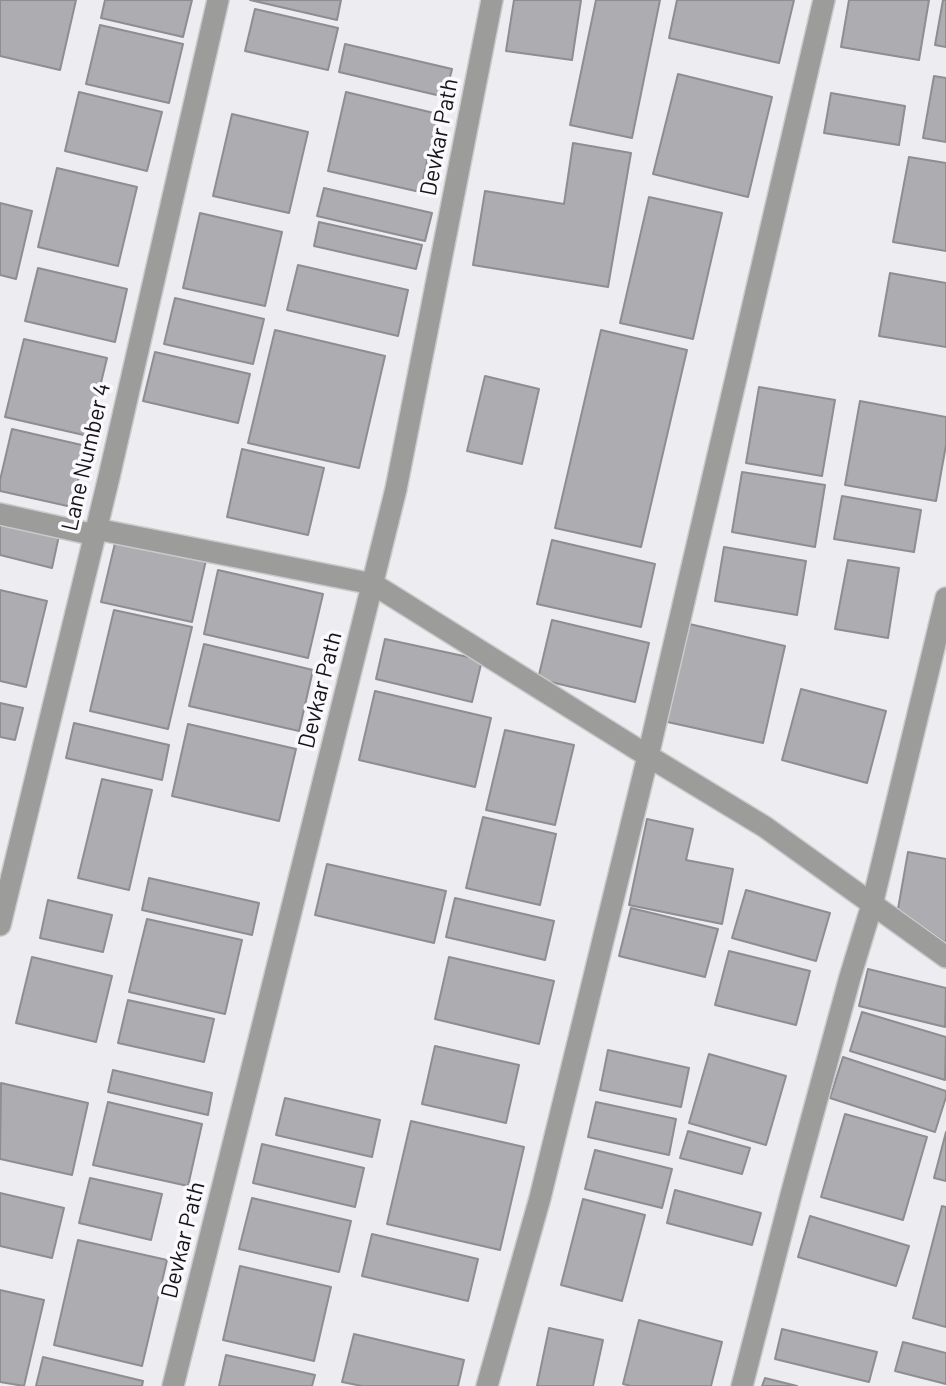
<!DOCTYPE html>
<style>
body{margin:0}
canvas{display:block;background:#edecf0}
</style>
<canvas width="946" height="1386"></canvas>
<script>
const ctx = document.querySelector('canvas').getContext('2d');
ctx.lineJoin = 'round';
function fillPath(path, color) { ctx.fillStyle = color; ctx.fill(path, 'evenodd'); }
const shape = rows => new Path2D(rows.map(r => 'M' + r).join(''));
function stroke(path, color, width, dash) { ctx.strokeStyle = color; ctx.lineWidth = width; ctx.lineCap = dash ? 'butt' : 'round'; ctx.setLineDash(dash || []); ctx.stroke(path); }
function drawText(font, color, halo, rows, align = 'center') {
  ctx.font = font + ' Barlow,sans-serif'; ctx.lineWidth = 7; ctx.setLineDash([]); ctx.textBaseline = 'middle'; ctx.strokeStyle = halo; ctx.fillStyle = color; for (const [text, x, y, turn = 0] of rows) {
    ctx.save(); ctx.translate(x, y); ctx.rotate((+turn || 0) * Math.PI / 180); ctx.textAlign = isNaN(turn) ? turn : align; if (halo) ctx.strokeText(text, 0, 0); ctx.fillText(text, 0, 0); ctx.restore();
  }
}
const building = shape([
 [0,0,76,0,60,70,0,56,0,0],
 [105,0,192,0,183,37,101,18,105,0],
 [250,0,341,0,337,20,250,0],
 [514,0,581,0,572,60,506,51,514,0],
 [596,0,660,0,632,138,570,125,596,0],
 [677,0,794,0,779,63,669,38,677,0],
 [849,0,929,0,919,60,841,47,849,0],
 [943,0,946,0,946,47,935,45,943,0],
 [255,9,338,28,328,70,245,51,255,9],
 [100,25,183,44,169,103,86,84,100,25],
 [345,44,452,69,445,97,339,72,345,44],
 [678,74,772,97,748,197,653,174,678,74],
 [934,76,946,78,946,142,923,138,934,76],
 [79,92,162,112,147,171,65,151,79,92],
 [346,92,438,114,420,192,328,171,346,92],
 [831,93,905,106,899,145,824,133,831,93],
 [232,114,308,132,289,213,213,196,232,114],
 [573,143,631,153,608,287,473,265,485,191,564,204,573,143],
 [909,157,946,163,946,251,893,242,909,157],
 [57,168,137,187,118,266,38,247,57,168],
 [324,188,432,213,425,241,317,216,324,188],
 [649,197,722,213,693,339,620,323,649,197],
 [0,203,32,211,16,279,0,275,0,203],
 [200,213,282,232,265,306,183,288,200,213],
 [319,222,422,245,416,269,314,246,319,222],
 [298,265,408,290,398,336,287,310,298,265],
 [38,268,127,289,115,342,25,321,38,268],
 [890,273,946,283,946,347,879,336,890,273],
 [175,298,264,319,253,364,164,344,175,298],
 [275,330,385,356,359,468,248,443,275,330],
 [601,330,687,350,641,547,555,528,601,330],
 [24,339,107,358,88,436,5,417,24,339],
 [155,352,250,374,238,423,143,401,155,352],
 [485,376,539,389,522,464,467,451,485,376],
 [759,387,835,400,822,476,746,463,759,387],
 [860,401,946,417,946,445,936,501,845,485,860,401],
 [12,429,86,446,72,507,0,491,0,480,12,429],
 [242,449,324,468,308,535,227,517,242,449],
 [742,472,825,485,815,547,732,532,742,472],
 [842,496,921,510,914,552,834,539,842,496],
 [0,517,60,531,52,568,0,555,0,517],
 [116,539,206,560,192,622,101,602,116,539],
 [552,540,655,564,641,627,537,604,552,540],
 [724,547,806,561,797,615,715,601,724,547],
 [848,560,899,568,888,638,835,629,848,560],
 [218,570,323,594,308,658,204,634,218,570],
 [0,590,47,601,26,687,0,681,0,590],
 [114,610,192,627,168,729,90,711,114,610],
 [552,620,649,643,635,702,538,679,552,620],
 [685,623,785,646,763,743,663,721,685,623],
 [385,639,482,660,472,702,376,679,385,639],
 [204,644,313,670,299,731,189,706,204,644],
 [801,689,886,711,867,783,782,760,801,689],
 [375,691,491,718,475,787,359,760,375,691],
 [0,703,23,708,15,740,0,737,0,703],
 [74,723,169,745,162,780,66,758,74,723],
 [188,724,296,749,279,821,172,796,188,724],
 [505,730,574,745,555,825,486,810,505,730],
 [102,779,152,790,129,890,78,878,102,779],
 [483,817,556,834,540,905,466,888,483,817],
 [647,819,693,829,686,860,733,869,722,924,629,905,647,819],
 [908,852,946,859,946,943,898,909,908,852],
 [327,864,446,891,434,943,315,915,327,864],
 [149,878,259,903,252,935,142,910,149,878],
 [746,890,830,913,816,961,732,938,746,890],
 [455,898,554,921,545,960,446,937,455,898],
 [48,900,112,915,103,952,40,938,48,900],
 [631,908,718,929,705,977,619,956,631,908],
 [147,919,242,940,225,1014,129,992,147,919],
 [729,951,810,971,796,1025,715,1005,729,951],
 [32,957,112,976,96,1042,16,1023,32,957],
 [449,957,554,981,539,1044,435,1019,449,957],
 [868,969,946,988,945,1027,859,1006,868,969],
 [128,1000,214,1019,204,1062,118,1043,128,1000],
 [862,1012,946,1037,945,1080,850,1051,862,1012],
 [435,1046,519,1065,506,1123,422,1104,435,1046],
 [608,1050,689,1068,681,1107,600,1090,608,1050],
 [709,1054,786,1076,766,1145,689,1123,709,1054],
 [843,1057,946,1091,946,1097,935,1132,830,1098,843,1057],
 [113,1070,212,1093,208,1115,108,1092,113,1070],
 [1,1083,88,1103,72,1175,0,1159,1,1083],
 [285,1098,380,1120,372,1157,276,1135,285,1098],
 [108,1102,202,1124,188,1186,93,1165,108,1102],
 [596,1102,676,1119,669,1155,588,1137,596,1102],
 [845,1114,927,1137,903,1220,821,1197,845,1114],
 [411,1121,524,1147,500,1250,387,1224,411,1121],
 [688,1131,750,1148,742,1174,680,1158,688,1131],
 [946,1132,946,1181,934,1178,946,1132],
 [262,1144,364,1168,355,1207,253,1183,262,1144],
 [595,1150,672,1169,662,1208,585,1189,595,1150],
 [90,1178,162,1194,151,1240,79,1223,90,1178],
 [675,1190,761,1213,752,1245,667,1223,675,1190],
 [0,1193,64,1208,52,1258,0,1246,0,1193],
 [252,1198,351,1221,339,1272,239,1249,252,1198],
 [583,1199,645,1215,622,1301,561,1285,583,1199],
 [942,1206,946,1207,946,1327,913,1318,942,1206],
 [810,1216,909,1246,896,1286,798,1257,810,1216],
 [372,1234,478,1259,468,1301,362,1276,372,1234],
 [78,1240,167,1260,142,1366,54,1345,78,1240],
 [240,1266,331,1287,314,1361,223,1340,240,1266],
 [0,1290,44,1300,24,1386,0,1382,0,1290],
 [639,1320,722,1342,711,1386,631,1386,623,1384,639,1320],
 [549,1328,603,1340,593,1386,537,1386,549,1328],
 [782,1329,877,1352,869,1382,775,1359,782,1329],
 [354,1334,464,1360,458,1386,362,1386,342,1382,354,1334],
 [903,1342,946,1353,946,1384,895,1371,903,1342],
 [226,1355,315,1375,312,1386,219,1386,226,1355],
 [43,1357,143,1381,142,1386,36,1386,43,1357],
 [765,1378,797,1386,762,1386,765,1378]
]);
fillPath(building, '#adacb0');
stroke(building, '#8e8d91', 2);
const minor = shape([
 [0,514,95,535],
 [96,529,373,584,648,756,765,827,946,957],
 [0,925,109,477,218,0],
 [173,1386,396,489,492,0],
 [487,1386,540,1198,648,756,824,0],
 [742,1386,791,1195,850,977,872,905,946,598]
]);
stroke(minor, '#cacacd', 24);
stroke(minor, '#9c9c9a', 21);
drawText('23px', '#151516', '#fbf9fe', [
 ["Devkar Path",439,137,-79],
 ["Lane Number 4",86,457,-77],
 ["Devkar Path",320,690,-76],
 ["Devkar Path",183,1240,-76]
]);
</script>
